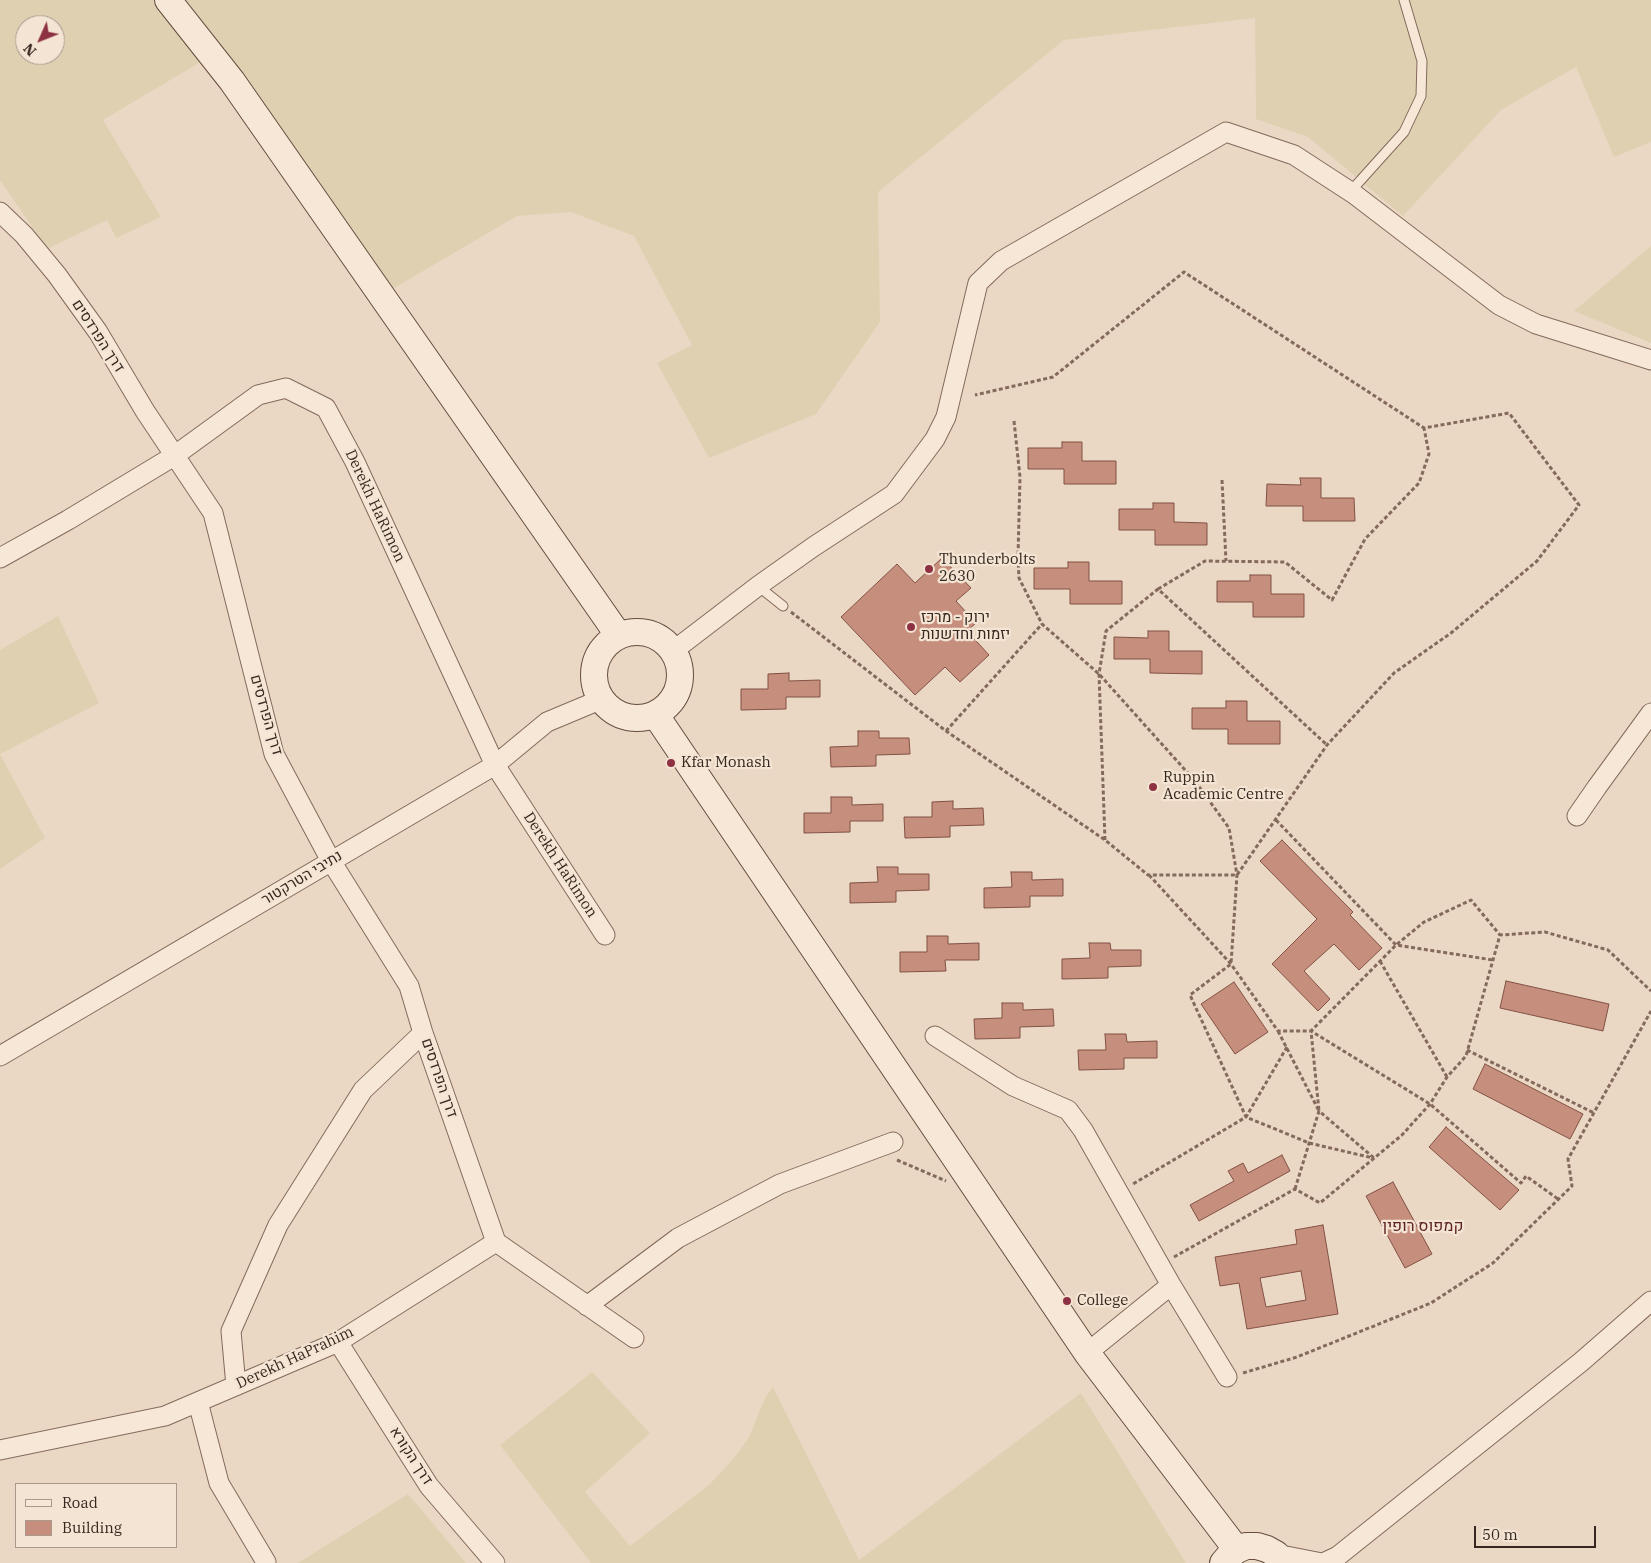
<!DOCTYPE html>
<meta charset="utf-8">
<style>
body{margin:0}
#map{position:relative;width:1651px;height:1563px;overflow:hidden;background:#ebd8c4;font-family:"IBM Plex Serif",serif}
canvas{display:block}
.legend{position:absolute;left:15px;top:1483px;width:162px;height:65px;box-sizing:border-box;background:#f3e4d3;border:1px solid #a7988b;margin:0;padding:6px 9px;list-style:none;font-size:15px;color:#35261f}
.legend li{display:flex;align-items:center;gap:10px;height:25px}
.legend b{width:25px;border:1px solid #a7988b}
.north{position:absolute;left:15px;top:15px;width:50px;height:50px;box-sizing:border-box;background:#f3e4d3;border:1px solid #a7988b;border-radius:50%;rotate:226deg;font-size:14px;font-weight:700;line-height:20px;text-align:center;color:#35261f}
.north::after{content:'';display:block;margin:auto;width:18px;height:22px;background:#8e3142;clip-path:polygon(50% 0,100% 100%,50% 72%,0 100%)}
.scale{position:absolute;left:1474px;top:1526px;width:122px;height:22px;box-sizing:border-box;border:2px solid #35261f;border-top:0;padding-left:6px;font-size:15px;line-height:18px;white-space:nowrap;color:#35261f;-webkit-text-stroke:4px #f3e4d3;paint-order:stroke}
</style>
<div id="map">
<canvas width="1651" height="1563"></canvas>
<ul class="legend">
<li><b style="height:6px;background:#f6e7d7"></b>Road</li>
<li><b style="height:14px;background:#c68e7d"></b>Building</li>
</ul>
<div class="north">N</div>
<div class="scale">50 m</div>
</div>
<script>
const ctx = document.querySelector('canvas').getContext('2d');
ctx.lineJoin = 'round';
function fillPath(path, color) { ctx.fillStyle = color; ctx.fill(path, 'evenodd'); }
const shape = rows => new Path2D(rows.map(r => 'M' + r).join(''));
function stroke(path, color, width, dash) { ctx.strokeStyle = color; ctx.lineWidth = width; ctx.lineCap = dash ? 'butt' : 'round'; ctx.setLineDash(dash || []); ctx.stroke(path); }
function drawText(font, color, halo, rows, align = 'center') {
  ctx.font = font + ' "IBM Plex Serif",Heebo,serif'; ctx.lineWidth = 4.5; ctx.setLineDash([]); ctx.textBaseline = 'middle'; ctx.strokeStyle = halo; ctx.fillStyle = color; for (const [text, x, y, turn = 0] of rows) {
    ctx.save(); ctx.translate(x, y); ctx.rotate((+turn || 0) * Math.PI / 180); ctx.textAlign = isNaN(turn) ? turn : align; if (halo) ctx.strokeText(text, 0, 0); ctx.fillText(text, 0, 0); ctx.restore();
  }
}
fillPath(shape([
 [0,0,1651,0,1651,142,1614,157,1576,67,1501,110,1403,216,1308,137,1256,119,1255,18,1064,40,878,192,880,322,816,414,709,458,657,363,692,345,634,236,571,212,517,216,389,291,224,48,103,120,161,217,116,238,107,220,47,249,0,180],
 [25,25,55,25,55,55,25,55],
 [1651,246,1651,343,1574,311],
 [58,616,99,703,0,754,45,838,0,869,0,650],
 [592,1372,650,1433,585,1492,630,1546,710,1484,735,1457,749,1437,766,1396,773,1387,859,1560,1081,1393,1186,1563,591,1563,500,1445],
 [408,1494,466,1563,298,1563]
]), '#e0d0b2');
const building = shape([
 [1062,442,1082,442,1082,461,1116,461,1116,484,1064,484,1064,469,1028,469,1028,448,1062,448,1062,442],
 [1300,478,1321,478,1321,498,1354,498,1355,521,1303,521,1303,506,1266,506,1267,484,1301,485,1300,478],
 [1153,503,1174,503,1174,522,1207,523,1207,545,1155,545,1155,530,1119,530,1119,509,1153,509,1153,503],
 [942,558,971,588,956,601,976,623,967,631,989,655,960,682,945,667,915,695,841,617,897,564,915,583,942,558],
 [1068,562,1089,562,1089,581,1122,581,1122,604,1070,604,1070,589,1034,589,1034,568,1068,568,1068,562],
 [1250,575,1271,575,1271,594,1304,594,1304,617,1253,617,1253,602,1217,602,1217,581,1250,581,1250,575],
 [1148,631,1169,631,1169,651,1202,651,1202,674,1150,673,1150,659,1114,659,1114,637,1148,638,1148,631],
 [789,673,789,681,820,680,820,697,786,697,786,709,741,710,741,689,768,689,768,674,789,673],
 [1226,701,1247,701,1247,721,1280,721,1280,744,1228,744,1228,729,1192,729,1192,708,1226,708,1226,701],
 [858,731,879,731,879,738,909,738,910,754,876,755,876,766,831,767,830,747,858,746,858,731],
 [831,797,852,797,852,805,883,804,883,821,850,821,850,832,804,833,804,813,831,813,831,797],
 [953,801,953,809,983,808,984,825,950,826,950,837,905,838,904,817,932,817,932,802,953,801],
 [1282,840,1353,912,1350,915,1382,948,1359,970,1334,944,1304,971,1330,999,1318,1011,1272,964,1317,919,1260,861,1282,840],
 [877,867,898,867,898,874,929,874,929,890,896,891,896,902,850,903,850,883,878,882,877,867],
 [1011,872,1032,872,1032,880,1063,879,1063,896,1030,896,1030,907,984,908,984,888,1012,887,1011,872],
 [927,936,948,936,948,944,979,943,979,960,945,960,946,971,900,972,900,952,927,952,927,936],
 [1089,943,1110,943,1111,950,1141,950,1141,966,1108,967,1108,978,1062,979,1062,959,1090,958,1089,943],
 [1506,981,1609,1004,1603,1031,1500,1008,1506,981],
 [1234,982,1268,1032,1235,1054,1201,1004,1234,982],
 [1002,1003,1023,1003,1023,1010,1053,1009,1054,1026,1020,1027,1020,1038,975,1039,974,1019,1002,1018,1002,1003],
 [1105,1034,1126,1034,1127,1042,1157,1041,1157,1058,1124,1058,1124,1069,1079,1070,1078,1050,1106,1050,1105,1034],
 [1485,1064,1583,1114,1570,1139,1473,1089,1485,1064],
 [1446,1127,1519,1190,1500,1210,1429,1147,1446,1127],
 [1282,1155,1290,1171,1199,1221,1190,1205,1234,1181,1228,1171,1243,1163,1248,1173,1282,1155],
 [1393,1182,1432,1254,1405,1268,1366,1196,1393,1182],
 [1323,1225,1338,1314,1247,1329,1239,1283,1220,1286,1215,1257,1297,1244,1295,1230,1323,1225],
 [1301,1271,1306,1300,1266,1307,1260,1278,1301,1271]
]);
fillPath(building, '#c68e7d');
stroke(building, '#815144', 1);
const service = shape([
 [1350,192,1404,132,1421,96,1422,61,1404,0],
 [758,586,783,606]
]);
const minor = shape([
 [0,212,24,235,57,275,98,332,145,411,213,513,274,754,331,861,409,986,423,1033,496,1242],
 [0,558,68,520,174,456,258,395,286,388,326,408,355,462,495,765,605,935],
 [673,651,758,586,813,547,894,494,935,439,946,417,978,283,1001,261,1226,132,1294,155,1354,194,1499,305,1536,324,1651,360],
 [1577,816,1597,787,1651,713],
 [935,1036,1013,1086,1068,1110,1083,1130,1171,1285,1227,1377],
 [0,1056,495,765,547,722,602,699],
 [587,1306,678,1238,780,1184,893,1142],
 [338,1342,429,1486,495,1563],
 [1087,1353,1171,1285],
 [236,1386,231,1331,278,1225,363,1090,423,1033],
 [198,1402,219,1483,266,1562],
 [0,1450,165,1416,338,1342,496,1242,634,1338],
 [1276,1554,1322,1563],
 [1323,1563,1338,1556,1581,1362,1651,1301]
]);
const secondary = shape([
 [168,0,232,81,619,636],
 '594 675a43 43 0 1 1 86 0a43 43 0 1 1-86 0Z',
 [655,714,1087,1353,1237,1550],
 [1223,1563,1229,1556,1237,1550,1246,1546,1257,1546,1267,1549,1276,1554,1284,1563]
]);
stroke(service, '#846a5c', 11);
stroke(minor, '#846a5c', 21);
stroke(secondary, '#664c3f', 28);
stroke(shape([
 [1014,421,1020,477,1018,557,1019,578,1042,624,1099,674,1195,781,1229,828,1237,875,1231,964,1190,995,1246,1117,1133,1184],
 [1222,480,1226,561],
 [1158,589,1205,561,1285,562,1332,600,1365,539,1419,483,1429,454,1424,428],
 [791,612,946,731,1105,840,1148,875,1237,875,1327,745,1394,673,1451,633,1537,561,1579,505,1509,413,1424,428,1184,272,1053,377,975,395],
 [946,731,1042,624],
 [1276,820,1396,945,1493,960],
 [1105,840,1099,674,1106,631,1158,589,1327,745],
 [1149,875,1231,964,1278,1031,1311,1031,1430,1104,1521,1183,1526,1176,1558,1199],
 [1380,961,1447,1077],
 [1278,1031,1319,1111,1311,1031,1396,945,1424,922,1471,900,1500,935],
 [1287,1047,1246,1117,1309,1143,1373,1158],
 [1467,1050,1594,1113],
 [897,1160,946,1181],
 [1295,1189,1319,1111,1374,1158],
 [1174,1257,1295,1189,1320,1203,1402,1135,1430,1104,1447,1077,1466,1056,1500,935,1545,932,1608,950,1651,991],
 [1243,1373,1297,1357,1431,1303,1493,1263,1572,1186,1568,1159,1651,1011]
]), '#846a5c', 3, [4, 2.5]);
stroke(service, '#f6e7d7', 9);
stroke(minor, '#f6e7d7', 19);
stroke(secondary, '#f6e7d7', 26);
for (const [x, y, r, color] of [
 [929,569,5,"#8e3142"],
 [911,627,5,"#8e3142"],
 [671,763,5,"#8e3142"],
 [1153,787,5,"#8e3142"],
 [1067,1301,5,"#8e3142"]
]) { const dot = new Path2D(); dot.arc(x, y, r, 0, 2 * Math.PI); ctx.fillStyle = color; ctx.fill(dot); stroke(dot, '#f3e4d3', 2); }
drawText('15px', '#35261f', '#f3e4d3', [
 ["דרך הפרדסים",98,336,57],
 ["Derekh HaRimon",375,506,65],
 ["דרך הפרדסים",266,715,74],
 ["Derekh HaRimon",560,865,57],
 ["נתיבי הטרקטור",302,878,-31],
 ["דרך הפרדסים",439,1078,71],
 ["Derekh HaPrahim",295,1358,-25],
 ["דרך הקורא",411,1456,57]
]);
drawText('15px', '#35261f', '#f3e4d3', [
 ["Thunderbolts",939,560],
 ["2630",939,577],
 ["ירוק - מרכז",921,618],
 ["יזמות וחדשנות",921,635],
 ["Kfar Monash",681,763],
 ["Ruppin",1163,778],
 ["Academic Centre",1163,795],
 ["College",1077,1301]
], 'left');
drawText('16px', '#5e2322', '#f3e4d3', [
 ["קמפוס רופין",1423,1226]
]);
</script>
